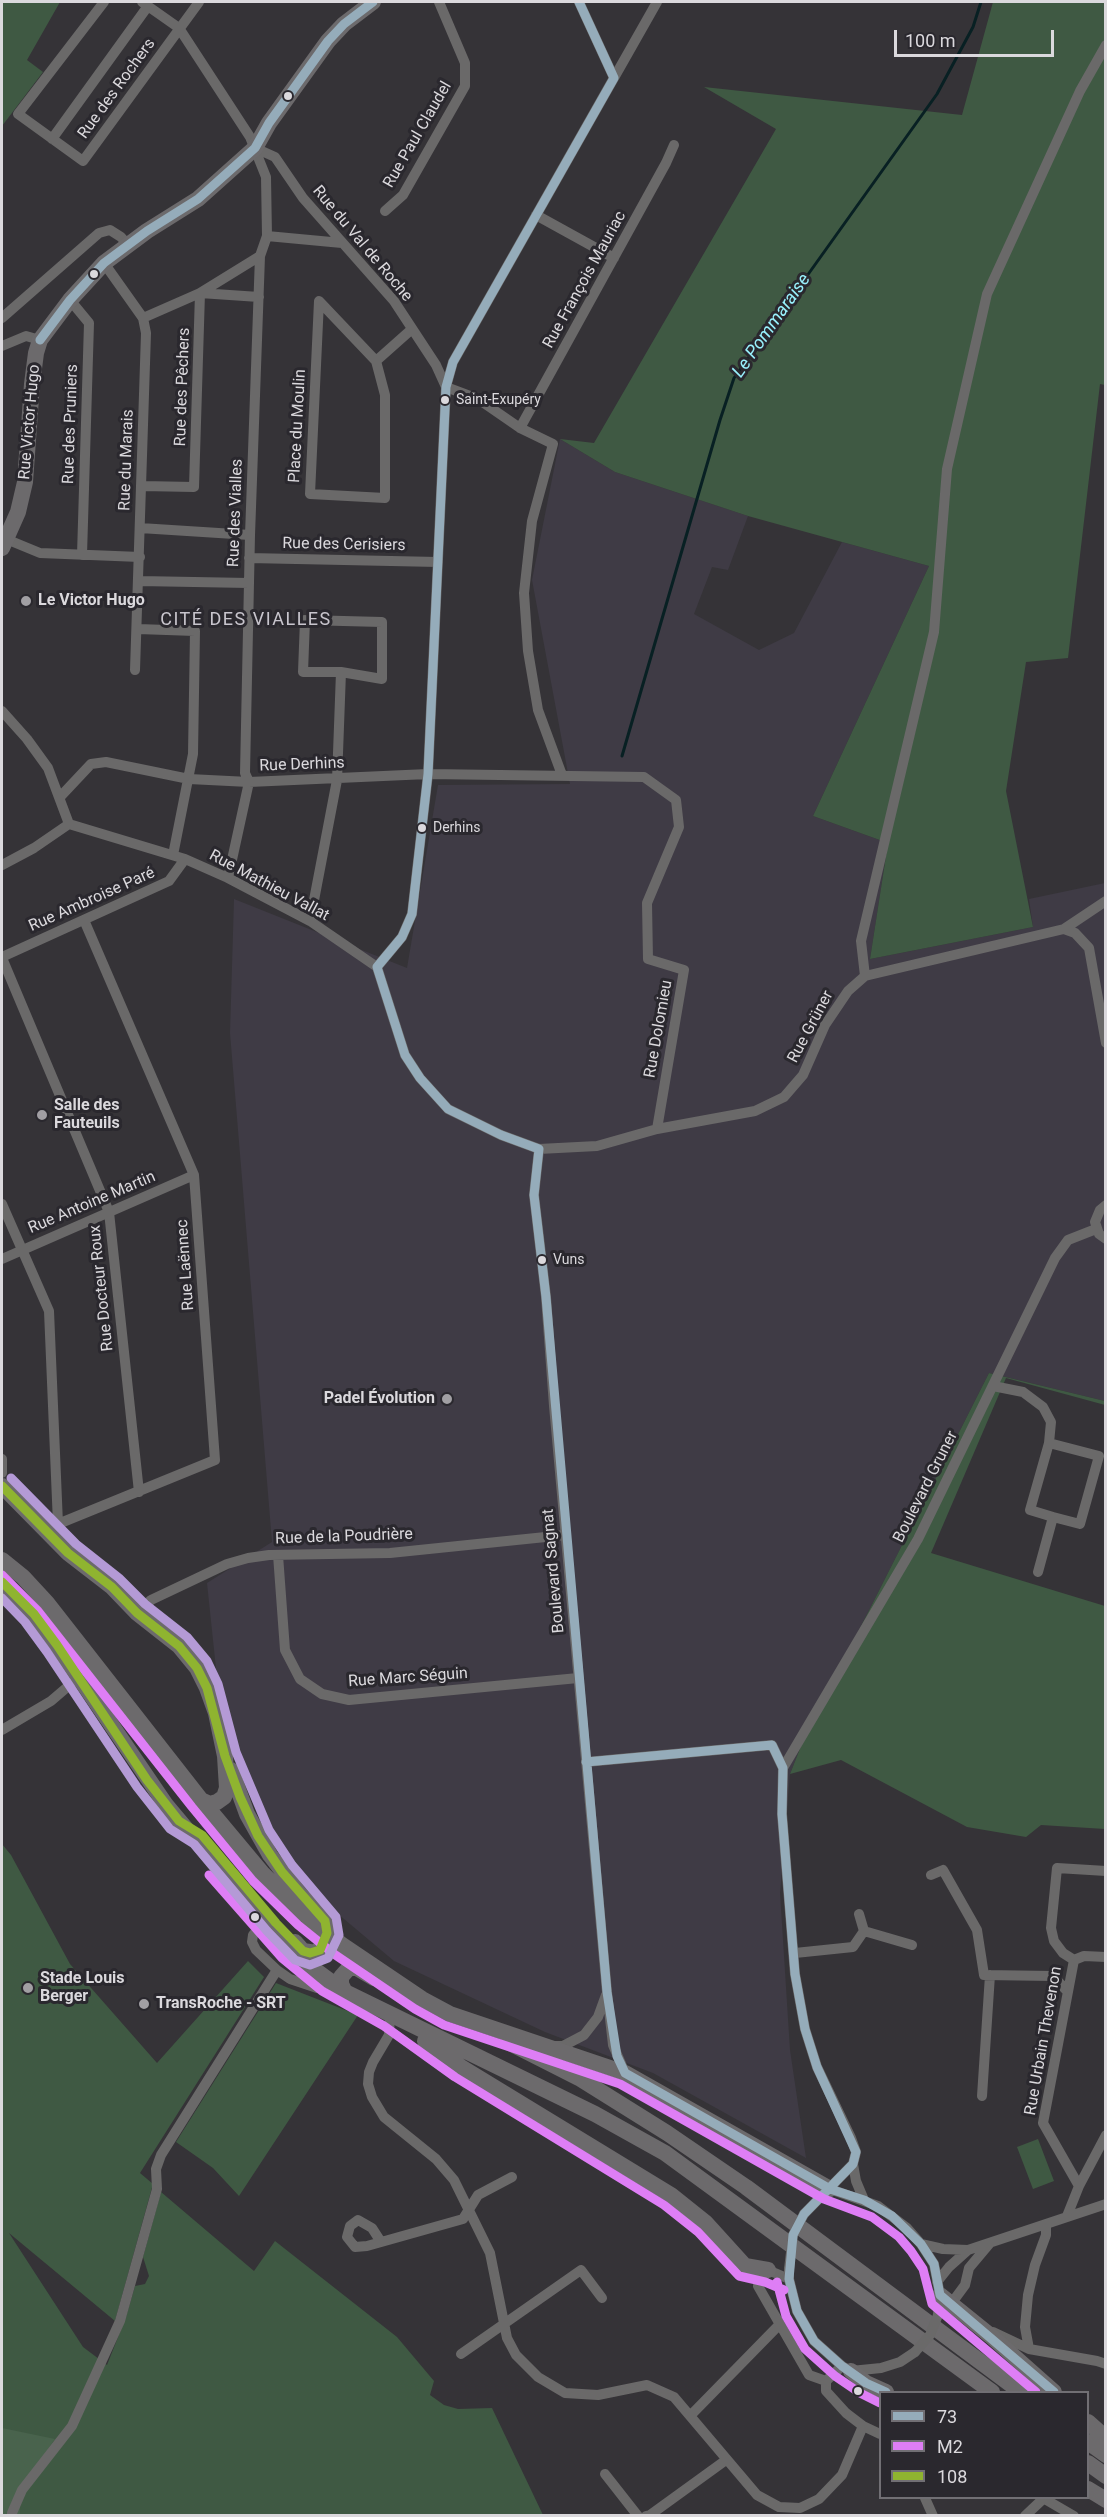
<!DOCTYPE html>
<meta charset="utf-8">
<style>
body{margin:0}
#map{position:relative;width:1107px;height:2517px;overflow:hidden;background:#353337;font-family:Roboto,sans-serif}
canvas{display:block}
.frame{position:absolute;inset:0;border:3px solid #dbd9dd;pointer-events:none}
.legend{position:absolute;left:879px;top:2391px;width:210px;height:108px;box-sizing:border-box;background:#2a282e;border:2px solid #716f74;margin:0;padding:8px 10px;list-style:none;font-size:18px;color:#dbd9dd}
.legend li{display:flex;align-items:center;gap:12px;height:30px}
.legend b{width:30px;border:2px solid #716f74}
.scale{position:absolute;left:894px;top:30px;width:160px;height:27px;box-sizing:border-box;border:3px solid #dbd9dd;border-top:0;padding-left:8px;font-size:18px;line-height:21px;white-space:nowrap;color:#dbd9dd;-webkit-text-stroke:4px #2a282e;paint-order:stroke}
</style>
<div id="map">
<canvas width="1107" height="2517"></canvas>
<div class="frame"></div>
<ul class="legend">
<li><b style="height:8px;background:#95acba"></b>73</li>
<li><b style="height:8px;background:#de7ef5"></b>M2</li>
<li><b style="height:8px;background:#8fb430"></b>108</li>
</ul>
<div class="scale">100 m</div>
</div>
<script>
const ctx = document.querySelector('canvas').getContext('2d');
ctx.lineJoin = 'round';
function fillPath(path, color) { ctx.fillStyle = color; ctx.fill(path, 'evenodd'); }
const shape = rows => new Path2D(rows.map(r => 'M' + r).join(''));
function stroke(path, color, width, dash) { ctx.strokeStyle = color; ctx.lineWidth = width; ctx.lineCap = dash ? 'butt' : 'round'; ctx.setLineDash(dash || []); ctx.stroke(path); }
function drawText(font, color, halo, rows, align = 'center') {
  ctx.font = font + ' Roboto,sans-serif'; ctx.lineWidth = 6; ctx.setLineDash([]); ctx.textBaseline = 'middle'; ctx.strokeStyle = halo; ctx.fillStyle = color; for (const [text, x, y, turn = 0] of rows) {
    ctx.save(); ctx.translate(x, y); ctx.rotate((+turn || 0) * Math.PI / 180); ctx.textAlign = isNaN(turn) ? turn : align; if (halo) ctx.strokeText(text, 0, 0); ctx.fillText(text, 0, 0); ctx.restore();
  }
}
fillPath(shape([
 [560,439,615,472,748,516,728,570,712,567,694,614,759,650,794,633,842,542,929,566,813,816,888,843,870,959,1033,927,1029,899,1105,883,1105,1401,989,1373,803,1741,790,1774,780,1893,790,2050,806,2158,653,2073,545,2032,394,1961,313,1893,261,1814,219,1697,207,1583,272,1542,230,1033,234,899,407,968,438,785,570,784,532,580]
]), '#3f3b45');
fillPath(shape([
 [2,2,60,2,27,60,43,72,2,126],
 [993,2,1105,2,1105,385,1100,384,1068,658,1026,662,1006,791,1033,927,870,959,888,843,813,816,929,566,748,516,615,472,560,439,594,443,776,129,704,87,962,115],
 [989,1373,1105,1401,1105,1405,1006,1378,931,1553,1105,1606,1105,1829,1041,1825,1026,1837,967,1827,841,1760,790,1774,803,1741],
 [2,1844,11,1855,70,1964,157,2063,248,1961,264,1977,140,2173,153,2184,115,2321,9,2233,83,2347,107,2365,126,2317,135,2286,145,2284,149,2276,143,2257,161,2192,254,2271,275,2241,397,2337,434,2381,430,2395,444,2405,458,2409,492,2408,543,2515,2,2515],
 [276,1983,358,2015,239,2196,213,2168,176,2142],
 [1038,2139,1054,2181,1033,2189,1017,2147]
]), '#3f5943');
fillPath(shape([
 [2,2428,55,2439,19,2490,20,2515,2,2515]
]), '#49634d');
stroke(shape([
 [622,756,720,420,734,378,937,94,973,27,981,2]
]), '#082023', 3);
stroke(shape([
 [104,2,18,114,83,161,199,2],
 [142,2,179,28,250,137,266,177,267,236,260,256,250,535,245,773,249,782,228,878],
 [579,2,614,78],
 [52,139,148,6],
 [255,148,275,157,303,198,394,301,436,365,446,387,428,774,412,914,402,937,377,967],
 [385,211,403,195,465,86,465,63,439,2],
 [536,215,614,258],
 [267,236,342,243],
 [104,263,143,318,146,333,135,670],
 [70,300,89,323,82,555],
 [2,318,99,233,110,230,121,237,128,245],
 [143,318,200,293,260,256],
 [2,346,26,336,40,340],
 [376,361,319,301,310,494,385,498,385,395,376,361,412,329],
 [446,387,478,399,520,428,553,444,532,521,524,593,528,651,538,710,562,775],
 [446,387,453,362,657,2],
 [520,428,666,163,674,145],
 [142,486,194,487,200,293,259,297],
 [140,528,250,535],
 [6,539,40,553,140,557],
 [249,558,438,562],
 [139,581,249,583],
 [305,620,382,622,382,679,341,672,303,672,305,620],
 [138,629,195,631,193,754,173,855],
 [2,711,27,739,48,768,69,824],
 [60,797,91,764,106,762,189,779,249,782,428,774,644,777,676,800,679,827,647,903,648,959,684,970,657,1129],
 [69,824,185,859,228,878,310,921,377,967,405,1055,420,1078,448,1109,501,1135,539,1149,597,1146,657,1129,755,1111,784,1097,803,1075,825,1025,848,991,865,976,1064,929,1106,901],
 [2,865,34,848,69,824],
 [310,921,337,780,341,672],
 [1064,929,1075,933,1089,948,1106,1043],
 [2,957,169,881,185,859],
 [2,958,109,1212,139,1492],
 [865,976,861,941,934,632,947,469,987,294,1080,91,1106,45],
 [539,1149,534,1195,546,1297,554,1406,607,1992,613,2045,625,2073],
 [2,1204,49,1311,58,1524,54,1528],
 [1106,1205,1100,1210,1095,1222,1099,1234,1106,1239],
 [2,1259,194,1175],
 [993,1386,1023,1392,1043,1407,1051,1422,1049,1443],
 [2,1459,2,1473],
 [58,1524,215,1460,194,1175,84,920],
 [278,1555,285,1650,300,1679,322,1694,349,1700,578,1678],
 [1038,1572,1053,1517,1030,1510,1049,1443,1099,1456,1080,1524,1053,1517],
 [137,1613,151,1600,227,1564,248,1558,269,1555,390,1553,565,1535],
 [2,1730,51,1701,79,1677],
 [586,1762,772,1745,783,1768,782,1814,795,1974,805,2029,817,2067,851,2138,856,2152,853,2164,856,2181,864,2200],
 [783,1768,918,1539,1055,1258,1068,1240,1096,1229],
 [931,1875,943,1870,977,1930,984,1975,1053,1976,1068,1992],
 [265,1921,253,1935,252,1942,256,1950,277,1970,290,1979,317,1988,329,1981],
 [864,1931,912,1945],
 [795,1953,853,1947,864,1931,859,1914],
 [1074,1960,1063,1953,1054,1941,1051,1928,1057,1868,1106,1871],
 [390,2016,389,2035,373,2062,369,2072,368,2084,372,2097,384,2117,436,2159,454,2180,490,2253,507,2338,516,2355,538,2377,565,2393,598,2395,647,2385,674,2397,757,2495,779,2507,800,2508,819,2499,842,2475,863,2426],
 [553,2046,563,2046,584,2035,598,2017,606,1995],
 [982,2096,990,1975],
 [1079,2186,1043,2123,1074,1960,1084,1956,1106,1957],
 [830,2189,878,2206,907,2228,921,2244,934,2264,940,2295,938,2315],
 [804,2214,853,2164],
 [1067,2216,1079,2186,1106,2135],
 [381,2242,372,2228,358,2220,350,2226,347,2237,355,2247,367,2246,463,2219,478,2195,512,2177],
 [921,2244,943,2249,968,2250],
 [789,2269,789,2279,797,2311,814,2341,842,2366,851,2371,881,2368,900,2362,915,2352],
 [789,2279,768,2270,758,2286,809,2375,826,2381],
 [937,2282,949,2267,968,2250,1106,2204],
 [951,2304,965,2285,969,2268,990,2243],
 [993,2332,1029,2349,1097,2361,1106,2364],
 [1029,2349,1025,2327,1028,2295,1035,2265,1046,2235,1046,2225],
 [461,2354,581,2270,602,2298],
 [842,2366,826,2381,826,2391,846,2413,863,2426,880,2434],
 [690,2416,780,2324],
 [605,2474,638,2516],
 [925,2498,933,2516],
 [1043,2498,1074,2516],
 [12,2513,22,2490,72,2426,120,2321,157,2189,156,2169,161,2155,277,1970],
 [646,2516,650,2515,726,2460],
 [1025,2516,1044,2498]
]), '#6a6969', 10);
stroke(shape([
 [2,548,18,512,25,482,32,384,36,353,40,340,70,300,104,263,147,231,198,199,255,148,269,123,328,41,344,24,373,2],
 [2,1486,68,1553,112,1587,137,1613,179,1646,197,1668,207,1688,216,1713,225,1756,227,1788,224,1797,217,1802,210,1804,201,1800],
 [2,1560,23,1577,47,1603,201,1800,262,1873,306,1916,342,1945,422,1999,450,2014,625,2073,830,2189],
 [2,1582,34,1614,57,1645,166,1805,250,1905,304,1962,345,1992,595,2114,665,2153,992,2392],
 [231,1770,247,1814,270,1855,299,1893,325,1921,327,1933,323,1945,316,1953,303,1951,295,1942],
 [345,1992,341,1984,341,1977,349,1968,357,1968,374,1978],
 [425,2041,461,2067,671,2195,706,2223,745,2266,768,2270],
 [508,2042,579,2078,667,2133,746,2187,1021,2392],
 [940,2295,992,2337,1054,2392],
 [851,2371,866,2383,886,2392],
 [1088,2422,1106,2438],
 [1088,2442,1106,2455],
 [1088,2463,1106,2476],
 [1088,2489,1106,2500]
]), '#6c6a6c', 16);
stroke(shape([
 [789,2269,793,2235,804,2214],
 [915,2352,930,2335,938,2315]
]), '#6a6969', 10);
stroke(shape([
 [579,2,614,78],
 [40,340,70,300,104,263,147,231,198,199,255,148,269,123,328,41,344,24,373,2],
 [377,967,402,937,412,914,428,774,446,387,453,362,614,78],
 [377,967,405,1055,420,1078,448,1109,501,1135,539,1149],
 [539,1149,534,1195,546,1297,607,1992,617,2056,625,2073,830,2189,864,2200,892,2216,921,2244,934,2264,940,2295,1054,2392],
 [586,1762,772,1745,783,1768,782,1814,795,1974,805,2029,817,2067,856,2152,853,2164,804,2214,793,2235,789,2279,797,2311,814,2341,842,2366,866,2383,886,2392]
]), '#95acba', 9);
stroke(shape([
 [2,1575,38,1611,192,1807,253,1881,298,1925,334,1954,415,2009,444,2025,620,2084,824,2199,872,2217,899,2237,911,2251,923,2269,932,2304,1036,2392],
 [209,1875,282,1958,322,1991,384,2026,455,2077,664,2205,698,2232,739,2276,765,2282,784,2290],
 [777,2282,786,2316,805,2349,835,2376,860,2393,880,2403]
]), '#de7ef5', 9);
stroke(shape([
 [2,1486,68,1553,112,1587,137,1613,179,1646,197,1668,207,1688,225,1756,240,1797,258,1836,282,1872,325,1921,327,1933,320,1950,310,1953,303,1951,276,1923,202,1835,179,1821,147,1780,57,1645,34,1614,2,1582]
]), '#8fb430', 9);
stroke(shape([
 [2,1598,25,1622,47,1652,137,1787,170,1829,194,1844,267,1931,295,1960,310,1965,328,1958,339,1935,336,1917,292,1865,269,1830,236,1752,218,1684,207,1661,187,1637,145,1604,119,1578,76,1544,11,1478]
]), '#b49ad6', 9);
for (const [x, y, r, color] of [
 [288,96,5,"#dbd9dd"],
 [94,274,5,"#dbd9dd"],
 [445,400,5,"#dbd9dd"],
 [26,601,6,"#a19fa3"],
 [422,828,5,"#dbd9dd"],
 [42,1115,6,"#a19fa3"],
 [542,1260,5,"#dbd9dd"],
 [447,1399,6,"#a19fa3"],
 [255,1917,5,"#dbd9dd"],
 [28,1988,6,"#a19fa3"],
 [144,2004,6,"#a19fa3"],
 [858,2391,5,"#dbd9dd"]
]) { const dot = new Path2D(); dot.arc(x, y, r, 0, 2 * Math.PI); ctx.fillStyle = color; ctx.fill(dot); stroke(dot, '#2a282e', 2); }
drawText('14px', '#dbd9dd', '#2a282e', [
 ["Saint-Exupéry",456,400],
 ["Derhins",433,828],
 ["Vuns",553,1260]
], 'left');
drawText('16px', '#dbd9dd', '#2a282e', [
 ["Rue des Rochers",117,89,-54],
 ["Rue Paul Claudel",418,135,-60],
 ["Rue du Val de Roche",362,244,50],
 ["Rue François Mauriac",585,280,-61],
 ["Rue des Pêchers",183,387,-88],
 ["Rue Victor Hugo",30,422,-85],
 ["Rue des Pruniers",71,424,-88],
 ["Place du Moulin",298,426,-87],
 ["Rue du Marais",127,460,-88],
 ["Rue des Vialles",236,513,-88],
 ["Rue des Cerisiers",344,545,1],
 ["Rue Derhins",302,765,-2],
 ["Rue Mathieu Vallat",269,886,28],
 ["Rue Ambroise Paré",92,900,-24],
 ["Rue Grüner",811,1027,-62],
 ["Rue Dolomieu",659,1029,-80],
 ["Rue Antoine Martin",92,1203,-23],
 ["Rue Laënnec",186,1265,-94],
 ["Rue Docteur Roux",102,1288,-96],
 ["Boulevard Gruner",926,1487,-63],
 ["Rue de la Poudrière",344,1537,-2],
 ["Boulevard Sagnat",554,1571,-95],
 ["Rue Marc Séguin",408,1678,-4],
 ["Rue Urbain Thevenon",1044,2041,-80]
]);
drawText('bold 16px', '#dbd9dd', '#2a282e', [
 ["Le Victor Hugo",38,601],
 ["Salle des",54,1106],
 ["Fauteuils",54,1124],
 ["Padel Évolution",435,1399,"right"],
 ["Stade Louis",40,1979],
 ["Berger",40,1997],
 ["TransRoche - SRT",156,2004]
], 'left');
drawText('italic 18px', '#98f0fc', '#2a282e', [
 ["Le Pommaraise",772,326,-55]
]);
ctx.letterSpacing = '1.5px';
drawText('18px', '#c8c5cd', '#2a282e', [
 ["CITÉ DES VIALLES",246,620]
]);
ctx.letterSpacing = '0px';
</script>
